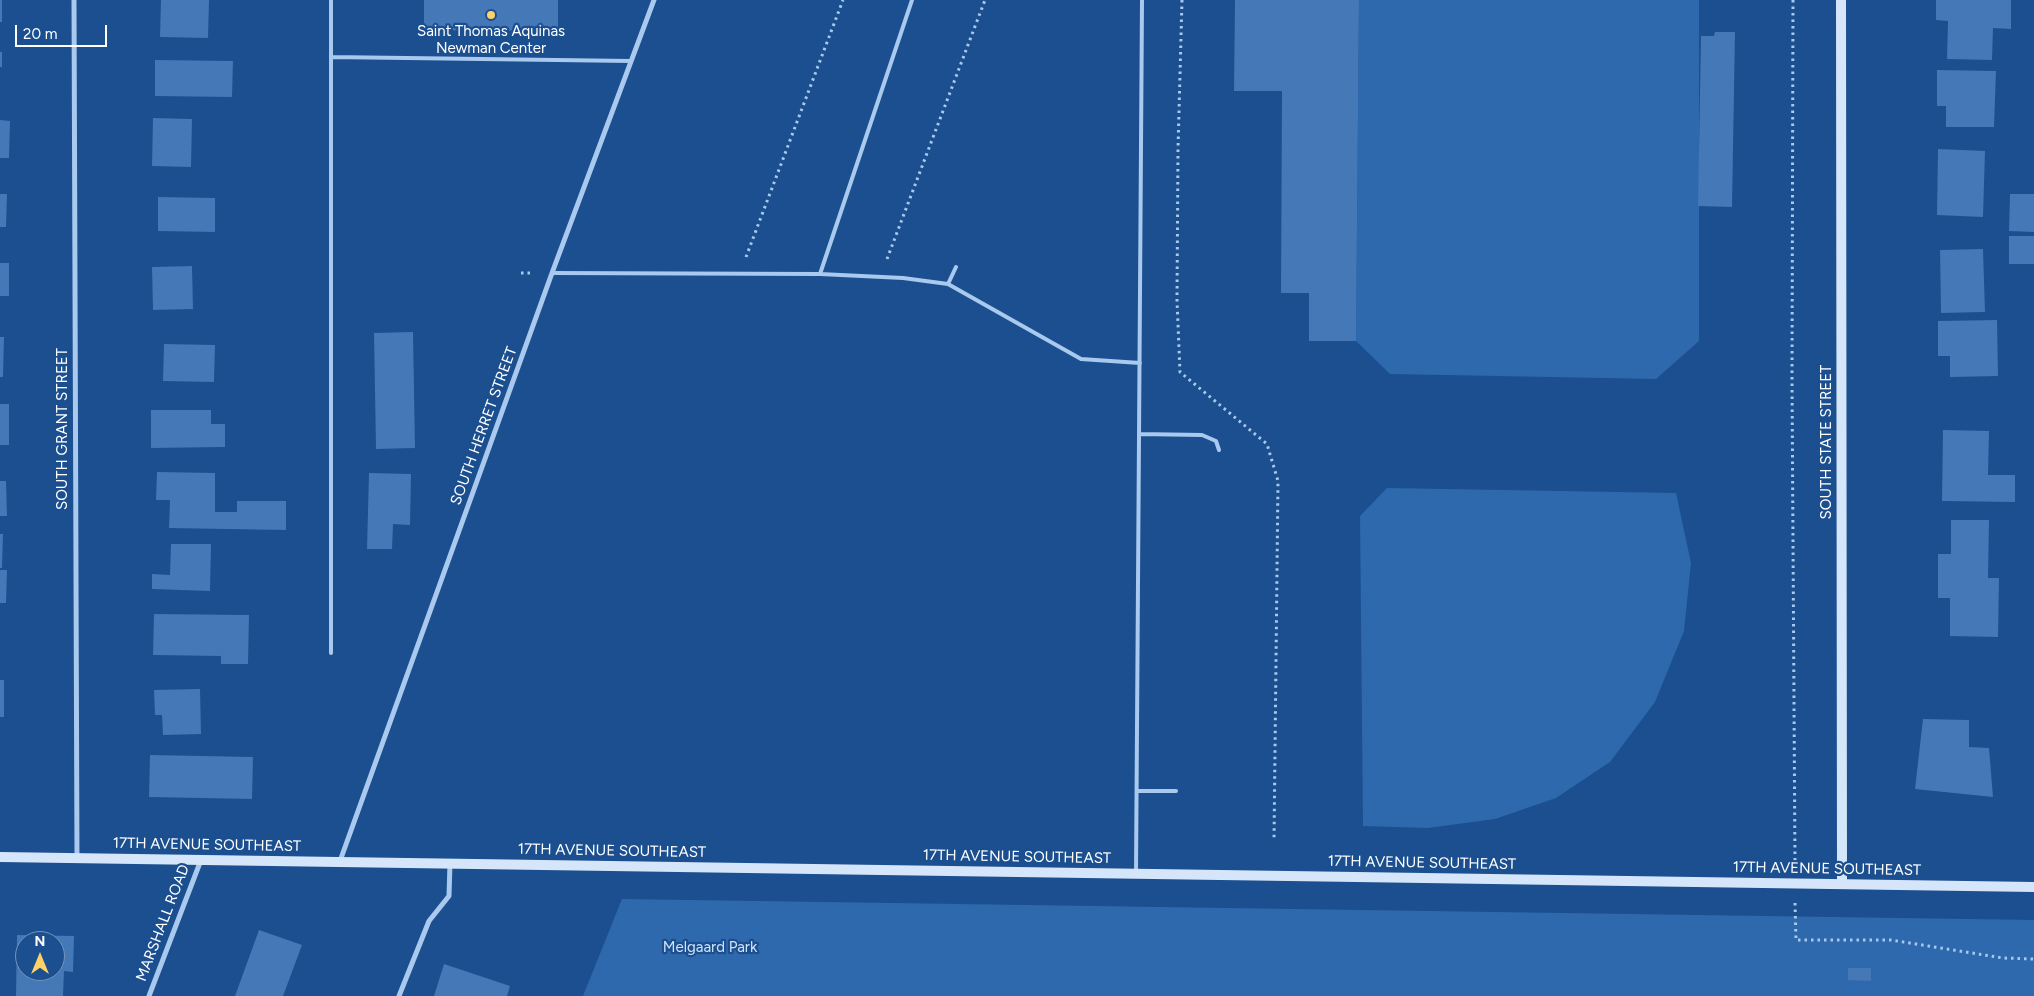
<!DOCTYPE html>
<style>
body{margin:0}
#map{position:relative;width:2034px;height:996px;overflow:hidden;background:#1b4f8f;font-family:Figtree,sans-serif}
canvas{display:block}
.north{position:absolute;left:15px;top:931px;width:50px;height:50px;box-sizing:border-box;background:#1b4f8f;border:1px solid #7695bc;border-radius:50%;rotate:0deg;font-size:14px;font-weight:700;line-height:20px;text-align:center;color:#fff}
.north::after{content:'';display:block;margin:auto;width:18px;height:22px;background:#ffd166;clip-path:polygon(50% 0,100% 100%,50% 72%,0 100%)}
.scale{position:absolute;left:15px;top:25px;width:92px;height:22px;box-sizing:border-box;border:2px solid #fff;border-top:0;padding-left:6px;font-size:15px;line-height:18px;white-space:nowrap;color:#fff;-webkit-text-stroke:4px #1b4f8f;paint-order:stroke}
</style>
<div id="map">
<canvas width="2034" height="996"></canvas>
<div class="north">N</div>
<div class="scale">20 m</div>
</div>
<script>
const ctx = document.querySelector('canvas').getContext('2d');
ctx.lineJoin = 'round';
function fillPath(path, color) { ctx.fillStyle = color; ctx.fill(path, 'evenodd'); }
const shape = rows => new Path2D(rows.map(r => 'M' + r).join(''));
function stroke(path, color, width, dash) { ctx.strokeStyle = color; ctx.lineWidth = width; ctx.lineCap = dash ? 'butt' : 'round'; ctx.setLineDash(dash || []); ctx.stroke(path); }
function drawText(font, color, halo, rows, align = 'center') {
  ctx.font = font + ' Figtree,sans-serif'; ctx.lineWidth = 4.5; ctx.setLineDash([]); ctx.textBaseline = 'middle'; ctx.strokeStyle = halo; ctx.fillStyle = color; for (const [text, x, y, turn = 0] of rows) {
    ctx.save(); ctx.translate(x, y); ctx.rotate((+turn || 0) * Math.PI / 180); ctx.textAlign = isNaN(turn) ? turn : align; if (halo) ctx.strokeText(text, 0, 0); ctx.fillText(text, 0, 0); ctx.restore();
  }
}
fillPath(shape([
 [1359,0,1699,0,1699,341,1656,379,1390,374,1356,341],
 [1387,488,1676,493,1691,563,1684,631,1655,702,1610,762,1556,798,1495,819,1428,828,1363,826,1360,516],
 [622,899,2034,920,2034,996,583,996]
]), '#2e69ad');
fillPath(shape([
 [0,0,2,0,2,22,0,22],
 [161,0,209,0,208,38,160,37],
 [424,0,558,0,558,31,424,30],
 [1235,0,1359,0,1356,341,1309,341,1309,293,1281,293,1282,91,1234,91],
 [1936,0,2011,0,2011,29,1993,28,1992,60,1947,59,1948,21,1936,20],
 [1715,32,1735,32,1732,207,1698,206,1701,36,1714,36],
 [0,52,2,52,2,67,0,67],
 [155,60,233,61,232,97,155,96],
 [1937,70,1996,71,1994,127,1946,127,1946,106,1937,106],
 [153,118,192,119,191,167,152,166],
 [0,120,10,121,9,158,0,158],
 [1938,149,1985,151,1983,217,1937,215],
 [0,194,7,194,6,227,0,227],
 [2010,194,2034,194,2034,232,2009,231],
 [158,197,215,198,215,232,158,231],
 [2009,236,2034,236,2034,264,2009,264],
 [1983,249,1985,312,1941,313,1940,250],
 [0,263,9,263,9,296,0,296],
 [192,266,193,309,153,310,152,267],
 [1997,320,1998,376,1950,377,1950,356,1938,356,1938,321],
 [413,332,415,448,376,449,374,333],
 [0,337,4,337,3,377,0,377],
 [164,344,215,345,214,382,163,381],
 [0,404,9,404,9,445,0,445],
 [151,410,211,410,211,424,225,424,225,447,151,448],
 [1943,430,1989,431,1988,475,2015,475,2015,502,1942,501],
 [157,472,215,473,215,512,237,512,237,501,286,501,286,530,169,528,170,500,156,500],
 [369,473,411,474,410,525,393,524,392,549,367,549],
 [0,481,6,481,7,516,0,516],
 [1951,520,1989,520,1988,578,1999,578,1998,637,1950,636,1950,598,1938,598,1938,554,1951,554],
 [0,534,3,534,2,568,0,568],
 [171,544,211,544,210,591,152,589,152,574,170,575],
 [0,570,7,570,6,603,0,603],
 [154,614,249,615,248,664,221,664,221,656,153,655],
 [0,680,4,680,4,717,0,717],
 [200,689,201,734,163,735,162,715,155,715,154,690],
 [1923,719,1969,720,1969,747,1989,748,1993,797,1915,789],
 [150,755,253,757,252,799,149,797],
 [259,930,302,945,283,996,235,996],
 [17,935,74,936,73,972,64,971,63,996,16,996],
 [25,941,55,941,55,971,25,971],
 [444,964,510,986,507,996,434,996],
 [1848,968,1871,968,1871,981,1848,980]
]), '#4478b7');
stroke(shape([
 [1182,0,1178,149,1177,300,1180,372,1267,444,1278,481,1274,841],
 [1793,0,1792,379,1795,864],
 [746,257,843,0],
 [887,259,985,0],
 [521,273,533,273],
 [1795,903,1796,940,1891,940,2003,958,2034,959]
]), '#a9c9ee', 3, [2.5, 4]);
stroke(shape([
 [331,0,331,653],
 [331,57,631,61],
 [552,273,820,274,912,0],
 [820,274,903,278,948,284,1081,359,1140,363],
 [948,284,956,267],
 [1139,434,1202,435,1216,441,1219,450],
 [1137,791,1176,791],
 [1136,873,1142,0]
]), '#a9c9ee', 4);
stroke(shape([
 [74,0,77,858],
 [340,861,552,273,654,0],
 [149,996,201,860],
 [399,996,429,921,449,896,450,863]
]), '#a9c9ee', 5);
stroke(shape([
 [1841,0,1842,884],
 [0,857,2034,887]
]), '#d6e6fa', 10);
for (const [x, y, r, color] of [
 [491,15,5,"#ffd166"]
]) { const dot = new Path2D(); dot.arc(x, y, r, 0, 2 * Math.PI); ctx.fillStyle = color; ctx.fill(dot); stroke(dot, '#1b4f8f', 2); }
drawText('15px', '#fff', '#1b4f8f', [
 ["Saint Thomas Aquinas",491,32],
 ["Newman Center",491,49]
]);
drawText('15px', '#fff', '#1b4f8f', [
 ["SOUTH HERRET STREET",484,426,-70],
 ["SOUTH GRANT STREET",63,429,-90],
 ["SOUTH STATE STREET",1827,442,-90],
 ["17TH AVENUE SOUTHEAST",207,845,1],
 ["17TH AVENUE SOUTHEAST",612,851,1],
 ["17TH AVENUE SOUTHEAST",1017,857,1],
 ["17TH AVENUE SOUTHEAST",1422,863,1],
 ["17TH AVENUE SOUTHEAST",1827,869,1],
 ["MARSHALL ROAD",163,923,-69]
]);
drawText('15px', '#cfe3fa', '#1b4f8f', [
 ["Melgaard Park",710,948]
]);
</script>
